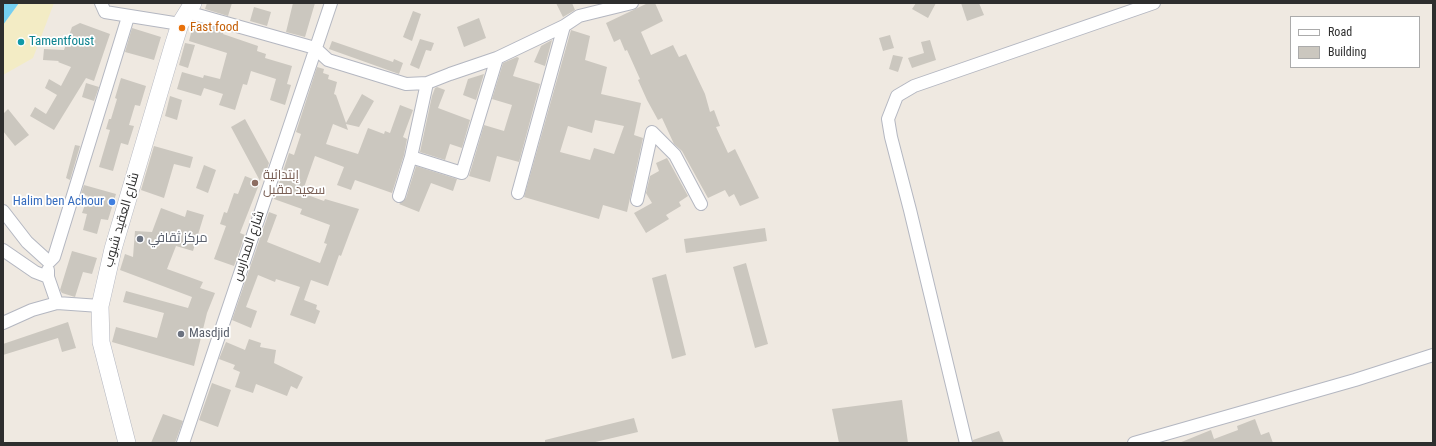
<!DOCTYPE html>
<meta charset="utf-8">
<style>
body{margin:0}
#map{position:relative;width:1436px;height:446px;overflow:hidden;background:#efe9e1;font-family:"Roboto Condensed",sans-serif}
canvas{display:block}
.frame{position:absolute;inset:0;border:4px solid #2e2e2e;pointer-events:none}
.legend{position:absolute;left:1290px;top:16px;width:130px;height:52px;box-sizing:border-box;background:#fff;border:1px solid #ababab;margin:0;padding:5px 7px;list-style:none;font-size:12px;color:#2e2e2e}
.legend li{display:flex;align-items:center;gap:8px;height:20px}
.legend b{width:20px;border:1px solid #ababab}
</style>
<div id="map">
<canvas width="1436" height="446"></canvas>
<div class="frame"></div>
<ul class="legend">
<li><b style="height:5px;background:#fff"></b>Road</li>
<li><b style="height:11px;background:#cbc7bf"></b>Building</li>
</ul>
</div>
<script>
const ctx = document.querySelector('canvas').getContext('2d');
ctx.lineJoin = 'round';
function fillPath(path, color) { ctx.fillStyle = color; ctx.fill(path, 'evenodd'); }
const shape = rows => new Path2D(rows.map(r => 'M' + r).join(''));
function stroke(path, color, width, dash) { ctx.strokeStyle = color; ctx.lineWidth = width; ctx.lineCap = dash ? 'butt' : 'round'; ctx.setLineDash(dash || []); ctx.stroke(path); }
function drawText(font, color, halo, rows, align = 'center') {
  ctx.font = font + ' "Roboto Condensed",Cairo,sans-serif'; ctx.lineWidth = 3.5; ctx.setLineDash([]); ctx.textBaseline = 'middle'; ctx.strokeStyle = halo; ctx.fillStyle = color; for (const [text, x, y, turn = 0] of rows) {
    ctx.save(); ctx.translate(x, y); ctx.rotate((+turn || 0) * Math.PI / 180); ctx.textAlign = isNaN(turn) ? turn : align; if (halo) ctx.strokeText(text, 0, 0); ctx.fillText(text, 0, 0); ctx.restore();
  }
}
fillPath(shape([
 [19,3,54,3,33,58,3,75,3,25]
]), '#f3ecc5');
fillPath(shape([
 [3,3,19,3,3,25]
]), '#75cff0');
fillPath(shape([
 [207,3,232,3,228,16,205,9],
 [293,3,315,3,305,37,286,32],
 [556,3,572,3,575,10,563,17],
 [648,3,655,3,663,21,641,32,651,55,673,45,679,57,686,54,705,94,710,112,714,110,720,126,716,127,728,153,735,149,759,198,740,206,734,194,729,197,725,190,708,198,682,151,674,144,662,118,658,120,647,100,638,80,640,79,627,50,625,51,620,39,614,42,606,23],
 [916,3,936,3,928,18,912,9],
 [961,3,979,3,984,15,967,21],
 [254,7,271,12,267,26,250,21],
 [413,11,421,14,412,41,403,37],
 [479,18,486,38,464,47,457,27],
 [80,23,110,34,94,81,86,78,54,130,30,116,35,107,46,114,57,95,45,88,49,79,61,86,71,67,58,62,59,61,43,60,44,49,64,50,72,27],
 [201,24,224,30,223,34,258,46,257,51,266,54,265,58,292,66,287,84,291,85,285,105,270,100,276,79,251,71,247,85,243,84,235,110,219,105,223,94,204,88,201,96,177,89,182,72,203,78,204,75,220,79,227,53,189,41,193,25,200,27],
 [132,28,161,37,154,60,125,52],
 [571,30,590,36,585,60,607,67,601,94,641,103,634,135,643,138,627,212,603,205,599,219,524,197],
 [595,120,624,126,614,154,594,148,590,160,560,152,568,126,592,133],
 [890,35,894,48,883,51,879,38],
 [420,39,434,43,431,51,426,50,419,69,410,65],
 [552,40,545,66,534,62,541,46],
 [930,40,936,60,912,68,908,58,924,53,921,42],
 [332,41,393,62,394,59,403,63,399,74,329,49],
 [185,43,195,45,188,68,179,65],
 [893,55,903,57,898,72,889,69],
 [517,57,519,58,513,76,540,84,519,162,497,156,490,182,469,176,484,125,504,131,512,105,492,99,503,63],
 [317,67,324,69,323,73,329,75,328,79,337,82,334,94,336,95,346,123,362,94,374,101,359,127,346,124,348,130,333,124,326,144,358,154,368,128,384,134,385,131,390,133,400,105,413,110,403,137,407,139,404,155,392,193,355,180,351,190,337,185,344,167,315,156,302,193,324,201,325,199,359,209,350,232,341,256,339,255,328,286,311,280,304,300,317,305,316,309,320,311,315,324,290,315,300,287,276,279,275,282,258,275,246,307,257,311,251,328,232,320,269,212,277,215,267,242,320,263,327,244,324,243,330,225,300,214,302,209,274,199,289,153,294,155,301,134,296,132],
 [484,74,476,100,463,95,468,79],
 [121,78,146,86,140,106,135,105,129,125,134,126,128,145,121,143,113,171,99,167,110,130,106,129,109,119,111,119,117,99,115,98],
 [86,83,99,87,94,101,82,97],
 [437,87,445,90,438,108,470,120,462,148,450,144,445,160,420,152,432,96,435,88],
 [170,96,182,100,177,120,165,116],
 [8,109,29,135,15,146,3,131,3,114],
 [245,119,269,163,265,175,262,174,260,181,231,127],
 [75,145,80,146,70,180,66,178],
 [154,146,193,157,190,168,174,164,164,198,141,190],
 [667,158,688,196,679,202,681,206,666,215,669,219,646,233,634,213,652,203,646,193,650,176,659,171,656,163],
 [204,165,216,170,208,193,196,188],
 [416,166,457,179,453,191,431,183,419,212,399,204,406,198],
 [245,176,260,182,240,233,245,235,234,266,214,259,226,226,220,224,224,212,227,213,234,193,238,194],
 [84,185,116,194,108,220,101,219,97,234,83,230,87,214,82,213,88,196,81,194],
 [161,208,185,217,187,210,204,215,193,251,176,246,167,269,203,282,200,288,215,293,207,313,194,366,112,342,116,327,157,338,164,313,123,302,126,291,188,308,192,297,120,270,125,254,133,257,135,231,152,232],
 [765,228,767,241,686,253,684,239],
 [72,251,97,258,92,274,83,272,75,297,62,293,60,290],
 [746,263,768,344,755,348,733,267],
 [666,274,686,355,672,359,652,278],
 [68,322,76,348,62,352,58,338,3,355,3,344],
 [249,339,261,343,260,347,276,350,274,363,303,377,297,389,291,386,287,396,256,384,253,393,235,387,240,372,233,369,235,365,219,359,226,342,245,350],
 [212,383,231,390,218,427,199,420],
 [902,400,908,443,839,443,832,409],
 [163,414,183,421,175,443,151,443],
 [634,418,638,432,591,443,545,443,545,440],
 [1255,419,1261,435,1269,432,1273,443,1179,443,1211,430,1214,439,1238,430,1237,426],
 [999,431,1004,443,973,443,973,440]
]), '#cbc7bf');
const street = shape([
 [101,3,105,12,180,24],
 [187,12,315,48,328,60,406,84,427,83,450,74,497,58,564,26,579,16,632,3],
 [411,157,462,173,497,58],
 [518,193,564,26],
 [399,196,411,157,427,83],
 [637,200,652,132,675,155,701,204],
 [3,211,27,242,49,262,54,257,128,17],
 [3,250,35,272,48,277],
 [48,270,48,277,57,303],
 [3,323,32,310,57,303,100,306],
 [183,443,331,3],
 [966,443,910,210,891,137,888,119,897,96,914,86,1154,3],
 [1134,443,1355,380,1433,355]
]);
const secondary = shape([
 [127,443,101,342,100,306,113,249,173,46,180,24,193,3]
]);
stroke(street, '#b4b7c1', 14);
stroke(secondary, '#b4b7c1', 18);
stroke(street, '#fff', 12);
stroke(secondary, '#fff', 17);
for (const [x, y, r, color] of [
 [182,28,4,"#e8710a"],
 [21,42,4,"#0f9aa8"],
 [255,183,4,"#8d6e63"],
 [112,202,4,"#3f7fe0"],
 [140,239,4,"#6b7280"],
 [181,334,4,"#6b7280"]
]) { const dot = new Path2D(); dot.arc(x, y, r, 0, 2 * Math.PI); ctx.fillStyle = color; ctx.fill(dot); stroke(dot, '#fff', 1.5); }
drawText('13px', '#c56008', '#fff', [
 ["Fast food",190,28]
], 'left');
drawText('13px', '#0d838f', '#fff', [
 ["Tamentfoust",29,42]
], 'left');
drawText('13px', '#785e54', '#fff', [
 ["إبتدائية",263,176],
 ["سعيد مقبل",263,191]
], 'left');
drawText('13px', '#366cbe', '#fff', [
 ["Halim ben Achour",104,202]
], 'right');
drawText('13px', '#2e2e2e', '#fff', [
 ["شارع العقيد شبوب",122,220,-74],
 ["شارع المدارس",249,246,-71]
]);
drawText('13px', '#5b616d', '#fff', [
 ["مركز ثقافي",148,239],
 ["Masdjid",189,334]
], 'left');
</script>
